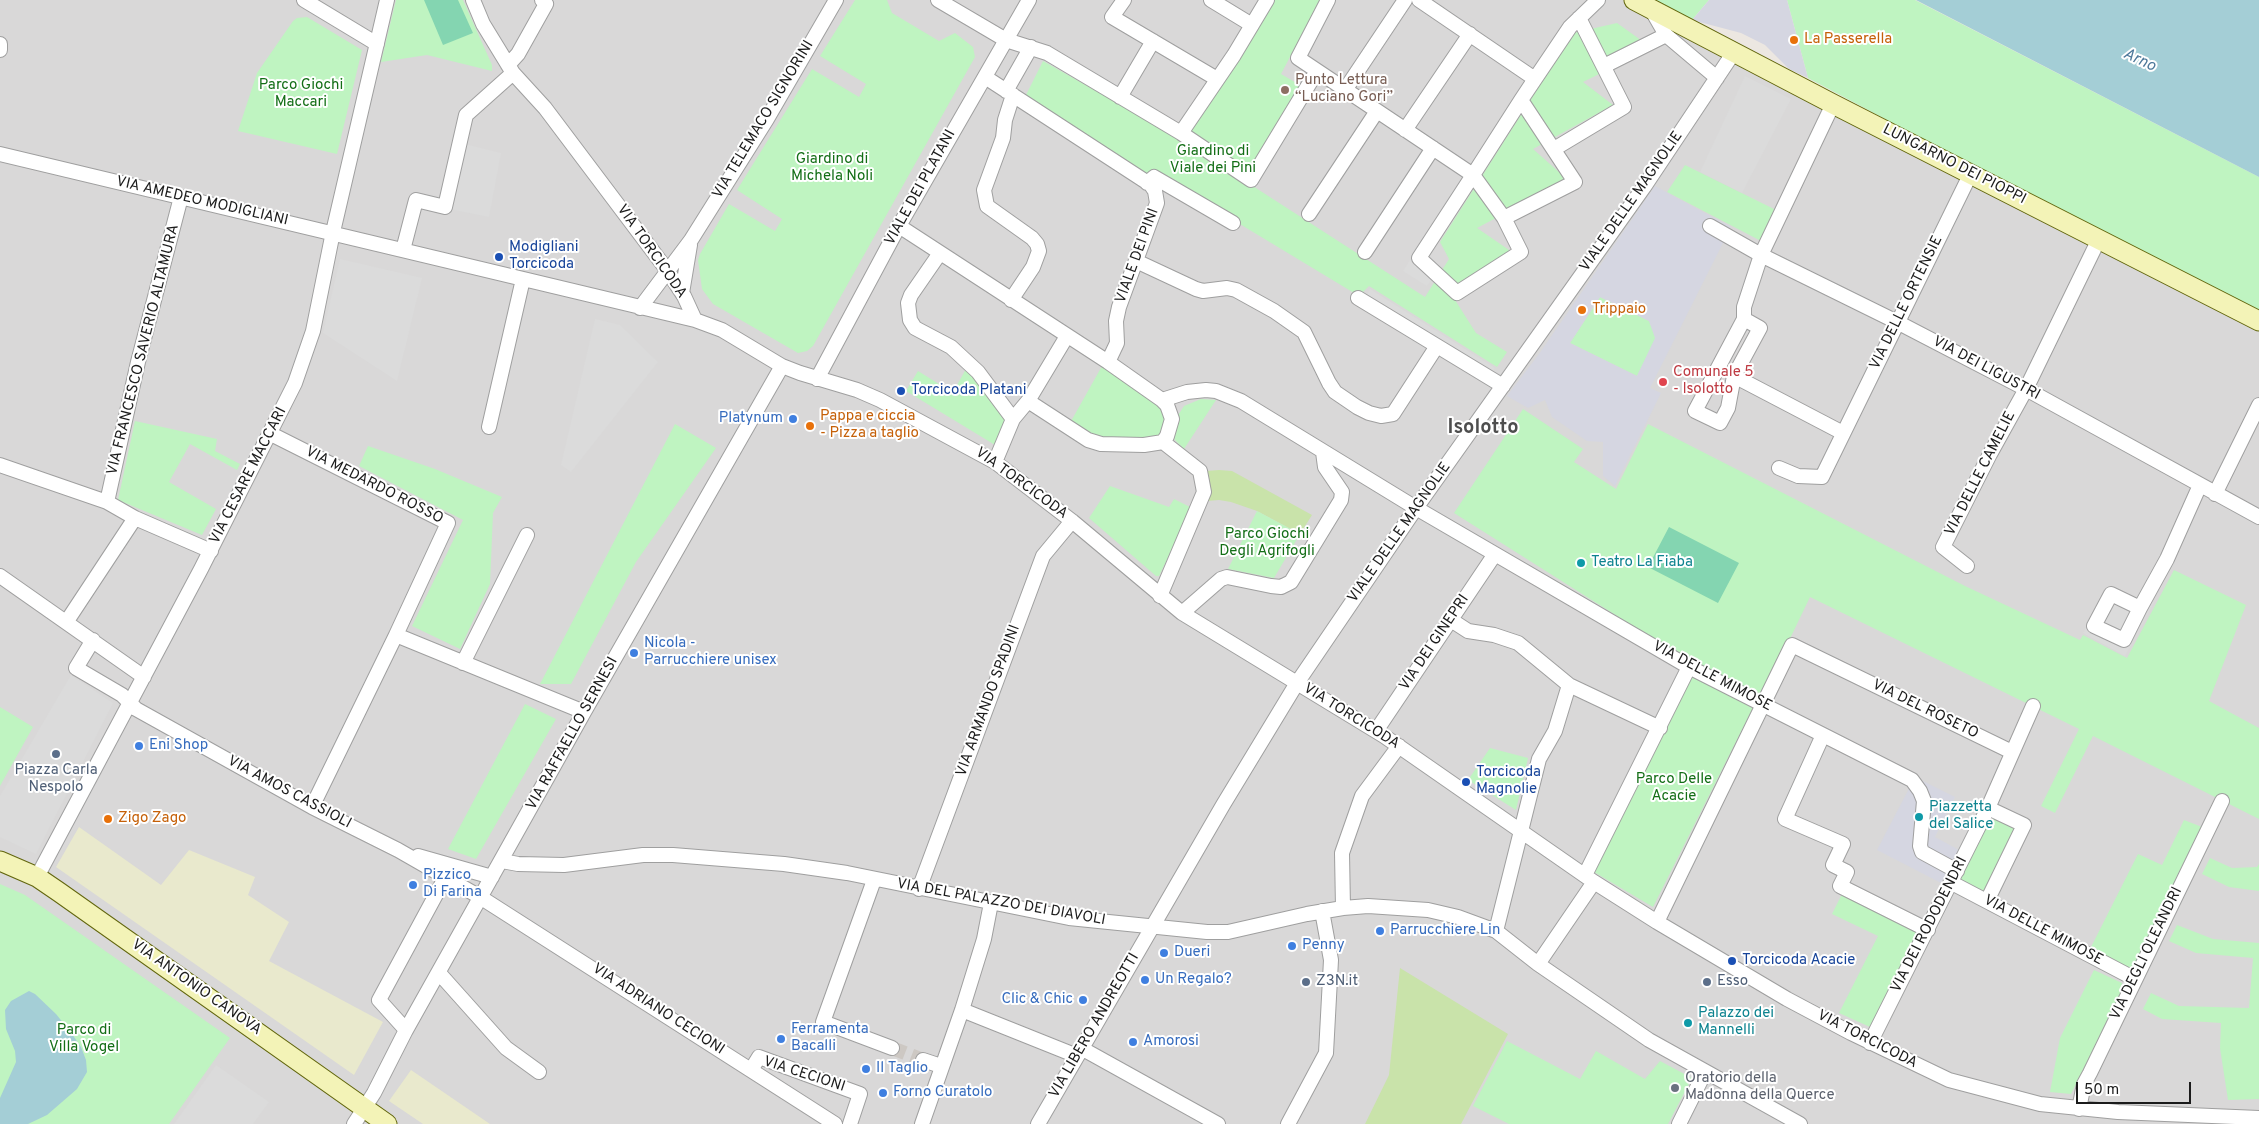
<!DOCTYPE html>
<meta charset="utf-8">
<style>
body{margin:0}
#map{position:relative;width:2259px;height:1124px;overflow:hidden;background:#ece7e1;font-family:Overpass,sans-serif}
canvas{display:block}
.scale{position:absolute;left:2076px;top:1082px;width:115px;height:22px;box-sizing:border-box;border:2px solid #1b1b1b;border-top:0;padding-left:6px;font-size:15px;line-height:18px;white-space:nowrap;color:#1b1b1b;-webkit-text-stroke:4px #fff;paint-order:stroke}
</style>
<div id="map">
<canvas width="2259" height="1124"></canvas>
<div class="scale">50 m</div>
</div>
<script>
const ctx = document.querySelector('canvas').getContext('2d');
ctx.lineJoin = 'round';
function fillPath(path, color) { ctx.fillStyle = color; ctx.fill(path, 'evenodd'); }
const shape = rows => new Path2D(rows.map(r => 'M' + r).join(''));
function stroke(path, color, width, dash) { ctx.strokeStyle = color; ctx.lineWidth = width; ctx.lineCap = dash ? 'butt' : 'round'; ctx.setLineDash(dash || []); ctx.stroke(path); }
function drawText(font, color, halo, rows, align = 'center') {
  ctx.font = font + ' Overpass,sans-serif'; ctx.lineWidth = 4; ctx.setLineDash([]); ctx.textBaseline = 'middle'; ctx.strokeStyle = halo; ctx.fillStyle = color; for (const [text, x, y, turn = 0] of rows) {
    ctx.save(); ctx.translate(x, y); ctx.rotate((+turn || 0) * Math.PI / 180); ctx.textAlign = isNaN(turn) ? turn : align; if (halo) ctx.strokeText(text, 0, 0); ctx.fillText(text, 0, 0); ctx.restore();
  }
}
fillPath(shape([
 [0,0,1656,0,1968,163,2259,312,2259,1124,0,1124]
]), '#d9d8d8');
fillPath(shape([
 [79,827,161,885,189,850,255,877,248,895,289,922,269,961,383,1022,354,1075,56,867],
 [411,1070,490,1124,423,1124,389,1101]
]), '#e9e9cd');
fillPath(shape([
 [1219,470,1232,471,1312,515,1300,534,1257,511,1231,502,1219,500,1207,501,1206,471],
 [1400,968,1508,1034,1461,1124,1365,1124,1389,1075]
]), '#c9e3aa');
fillPath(shape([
 [396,0,463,0,492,65,492,71,427,55,381,62],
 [855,0,887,0,892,13,939,41,955,33,973,47,975,57,813,346,807,351,798,353,713,304,702,289,698,260,700,254,729,204,775,231,782,219,737,190,812,69,859,97,866,84,820,56],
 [1269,0,1320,0,1281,74,1305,88,1245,181,1425,297,1449,259,1440,242,1573,33,1617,23,1652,48,1583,82,1613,105,1533,149,1568,180,1477,228,1512,252,1450,292,1476,333,1507,352,1497,367,1369,286,1359,296,1152,171,1147,174,1026,95,1043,61,1181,139],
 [1656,0,1709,0,1692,20],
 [1787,0,1915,0,2259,177,2259,312,1968,163,1808,78],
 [307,17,362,50,337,154,238,131,257,73,293,21,297,18],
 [1685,165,1776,210,1761,241,1667,192],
 [1600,297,1649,321,1656,338,1637,376,1570,343],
 [1102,366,1153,400,1163,409,1167,423,1158,439,1100,439,1070,423],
 [967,367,1007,419,995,445,906,391,918,371,947,389,956,387],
 [1201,399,1216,400,1184,449,1174,439,1175,420,1184,406],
 [1523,409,1583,449,1574,462,1616,489,1648,424,1965,586,2080,640,2083,635,2127,658,2174,570,2246,605,2209,701,2259,728,2259,819,2093,736,2055,813,2041,806,2079,729,1810,597,1760,701,1693,664,1454,513],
 [135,421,217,439,215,451,240,464,237,470,190,444,169,482,216,509,202,535,118,500],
 [675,424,716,448,636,562,571,684,540,684],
 [368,446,435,469,502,497,493,513,490,584,460,649,412,626,463,520,359,466],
 [1110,486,1169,507,1174,499,1192,508,1159,576,1156,576,1089,518],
 [1257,511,1300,534,1274,578,1228,569],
 [1692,675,1754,706,1653,907,1594,872],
 [525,704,556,719,476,859,448,849],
 [0,707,33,727,0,786],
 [1490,748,1528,758,1516,810,1468,780],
 [1990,814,2018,827,1986,896,1957,882],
 [2184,820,2202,827,2131,973,2089,951,2138,854,2162,865],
 [2210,858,2232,868,2257,867,2259,864,2259,891,2229,887,2202,874],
 [0,884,25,895,230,1038,169,1124,0,1124],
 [1842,894,1920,932,1870,1027,1839,1013,1878,936,1832,914],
 [2177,925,2213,939,2259,943,2259,1099,2228,1100,2220,1048,2221,1023,2162,1019,2143,1009,2151,993,2179,1006,2249,1008,2253,958,2196,953,2169,941],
 [2094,970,2122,983,2123,989,2071,1094,2050,1092,2060,1038],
 [1507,1041,1580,1079,1596,1051,1645,1079,1660,1061,1692,1078,1668,1124,1509,1124,1473,1106]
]), '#bff4c1');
fillPath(shape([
 [424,0,458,0,473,33,443,45],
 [1669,527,1739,563,1718,603,1648,567]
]), '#84d5b1');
fillPath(shape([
 [1745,76,1791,99,1742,193,1700,172],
 [465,144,501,153,489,217,450,209],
 [340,259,422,278,397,381,323,333],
 [1410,260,1434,276,1427,286,1403,271],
 [1370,289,1495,368,1492,373,1432,338,1426,349,1360,308],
 [595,319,620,325,658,362,571,472,561,465],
 [2109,586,2135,597,2154,602,2125,656,2083,633],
 [71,675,113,703,36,854,0,837,0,796],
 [216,1065,269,1102,253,1124,174,1124]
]), '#dbdbdb');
fillPath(shape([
 [1709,0,1787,0,1808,78,1789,69,1765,45,1741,33,1692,20],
 [1655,186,1731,227,1650,388,1661,393,1615,486,1603,476,1603,442,1587,441,1552,417,1545,400,1528,408,1507,396,1539,354],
 [1600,297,1649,321,1655,338,1637,376,1570,343],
 [1915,777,1955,797,1935,837,1959,850,1943,884,1877,850]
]), '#d5d6e1');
fillPath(shape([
 [1916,0,2259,0,2259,177],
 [29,991,35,994,56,1014,72,1034,81,1047,86,1060,87,1072,77,1089,47,1115,28,1124,0,1124,0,1098,16,1062,15,1051,6,1029,5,1010,11,1001]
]), '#a4ced6');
stroke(shape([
 [892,1048,923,1060]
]), '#cdc8c3', 14, [14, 7]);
const street = shape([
 [304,0,377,44],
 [473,0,483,24,513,73,545,108,667,270,684,296,695,320],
 [938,0,1006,40,1047,53,1181,133,1251,180,1317,71],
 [1124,0,1112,17,1217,79],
 [1211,0,1252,25],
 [1328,0,1298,58,1473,175,1504,218,1521,252,1457,293,1419,258,1473,175,1521,100,1535,79,1570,27,1598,0],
 [1419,0,1535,79],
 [1651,9,1666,35,1717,78],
 [0,44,0,50],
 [508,65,518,54,546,4,542,0],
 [1604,66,1666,35],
 [985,77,1151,185,1155,191,1157,203,1119,307,1116,321,1117,343,1108,362],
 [1345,90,1405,0],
 [1006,91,1031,47],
 [1120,97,1153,41],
 [1405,130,1470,34],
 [1181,133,1234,55,1267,0],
 [1554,149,1624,107,1579,18],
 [0,154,695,320,722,330,782,366,800,373,857,390,880,400,995,462,1072,521,1182,613,1384,736,1594,882,1657,922,1787,999,1851,1033,1949,1080,2040,1104,2118,1112,2259,1118],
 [1147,183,1154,177,1233,223],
 [1309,214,1377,111],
 [1504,218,1575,182,1521,100],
 [899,226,1108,362,1162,400,1187,392,1206,390,1216,391,1241,401,1416,508,1689,667,1912,780,1920,791,1924,801,1920,846,1922,852,1957,871],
 [1710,226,1761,255,1897,322,2026,389,2259,517],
 [403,250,416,200,445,207,466,115,513,73],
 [1365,252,1433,148],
 [940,253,911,295,908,303,910,320,915,328,951,347,978,372,1013,419],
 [1136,261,1196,289,1203,291,1227,288,1236,290,1274,311,1304,332,1329,383,1335,392,1357,407,1369,413,1381,416,1393,414,1437,346],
 [682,293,690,245],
 [1358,298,1503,386],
 [1011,300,1033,267,1039,251,1037,244,1032,238,987,206,984,190,1003,138,1005,120,1013,95],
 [640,308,691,240,767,119,836,0],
 [1744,319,1760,328,1734,376,1728,408,1720,423,1695,411,1744,319],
 [1744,319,1744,307,1761,255,1833,104],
 [1734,376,1843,433],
 [817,379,899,226,1029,0],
 [1028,401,1088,440,1101,444,1144,445,1163,442,1167,436,1172,419,1167,405,1162,400],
 [489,427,523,279],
 [271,434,448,523,396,635,584,712],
 [995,462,1013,419,1028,401,1067,336],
 [0,465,107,502,135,518,211,551],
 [1779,468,1798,476,1822,477,1971,173],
 [2215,494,2259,405],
 [107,502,138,362,181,197],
 [1967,566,1943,547,1990,454,2026,389,2099,239],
 [0,576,144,677],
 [1160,596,1204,492,1200,471,1163,442],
 [2140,608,2124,640,2094,626,2111,594,2140,608,2167,559,2200,485],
 [1182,613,1221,579,1227,577,1271,586,1281,587,1291,582,1341,500,1342,492,1325,467,1323,452],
 [1451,620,1468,631,1494,635,1518,643,1569,685,1555,731,1539,759,1496,931],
 [67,621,135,518],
 [93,640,76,668,122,695,136,709,312,807,398,850,480,897,835,1124],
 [463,663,527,535],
 [1569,685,1660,728],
 [1376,731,1495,554],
 [1823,735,1785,819,1843,844,1833,865,1847,872,1840,886,1928,930],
 [312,807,396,635],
 [418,856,492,877],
 [502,861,518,864,564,865,643,855,673,855,784,864,847,873,1069,918,1207,932,1228,932,1307,914,1343,908,1368,906,1428,910,1458,917,1496,931,1538,964,1649,1040,1800,1124],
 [1585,875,1689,667],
 [37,877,201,569,295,383,313,331,333,232,387,0],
 [874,880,823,1022,892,1048],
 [1952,883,2135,979],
 [919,889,1043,556,1072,521],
 [1987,901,2024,825,1988,808],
 [1343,908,1342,853,1362,796,1399,746],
 [1657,922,1792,645,2012,752],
 [1538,964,1594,882],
 [439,973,506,1048,539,1072],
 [962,1010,1077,1056],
 [406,1030,379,1000,445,878],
 [1870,1043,1988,808,2033,706],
 [1081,1048,1218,1124],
 [923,1060,941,1066],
 [751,1070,759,1057,860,1094,850,1124],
 [2079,1109,2084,1084,2090,1073,2222,801],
 [354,1124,374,1093,406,1030,584,712,782,366],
 [922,1124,962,1010,984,939,991,903],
 [1038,1124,1223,805,1297,683,1416,508,1644,187,1734,52],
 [1288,1124,1326,1053,1331,960,1322,911],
 [1679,1124,1705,1072]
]);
const secondary = shape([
 [1634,0,1833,104,2259,321],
 [0,861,37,877,59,892,387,1124]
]);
stroke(street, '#9f9f9f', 16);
stroke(secondary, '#62660d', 21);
stroke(street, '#fff', 14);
stroke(secondary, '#f3f3b7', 19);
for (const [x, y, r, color] of [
 [1794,40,5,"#e8710a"],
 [1285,90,5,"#8d6e63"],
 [499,257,5,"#1a4fb4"],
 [1582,310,5,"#e8710a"],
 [1663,382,5,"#e0444e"],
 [901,391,5,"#1a4fb4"],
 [793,419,5,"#3f7fe0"],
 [810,426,5,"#e8710a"],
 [1581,563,5,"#0f9aa8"],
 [634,653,5,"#3f7fe0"],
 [139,746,5,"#3f7fe0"],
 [56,754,5,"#5c6f8a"],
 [1466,782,5,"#1a4fb4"],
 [1919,817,5,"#0f9aa8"],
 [108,819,5,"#e8710a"],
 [413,885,5,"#3f7fe0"],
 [1380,931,5,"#3f7fe0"],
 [1292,946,5,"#3f7fe0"],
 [1164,953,5,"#3f7fe0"],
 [1732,961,5,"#1a4fb4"],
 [1145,980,5,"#3f7fe0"],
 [1306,982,5,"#5c6f8a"],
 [1707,982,5,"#5c6f8a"],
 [1083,1000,5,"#3f7fe0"],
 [1688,1023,5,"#0f9aa8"],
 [781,1039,5,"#3f7fe0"],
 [1133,1042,5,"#3f7fe0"],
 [866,1069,5,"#3f7fe0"],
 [1675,1088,5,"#6b7280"],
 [883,1093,5,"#3f7fe0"]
]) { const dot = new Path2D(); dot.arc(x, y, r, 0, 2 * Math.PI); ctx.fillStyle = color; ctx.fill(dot); stroke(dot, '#fff', 2); }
drawText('15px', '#c56008', '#fff', [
 ["La Passerella",1804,40],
 ["Trippaio",1592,310],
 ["Pappa e ciccia",820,417],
 ["- Pizza a taglio",820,434],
 ["Zigo Zago",118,819]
], 'left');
drawText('15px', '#785e54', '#fff', [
 ["Punto Lettura",1295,81],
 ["“Luciano Gori”",1295,98]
], 'left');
drawText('15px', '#136e16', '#fff', [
 ["Parco Giochi",301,86],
 ["Maccari",301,103],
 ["Giardino di",1213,152],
 ["Viale dei Pini",1213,169],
 ["Giardino di",832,160],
 ["Michela Noli",832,177],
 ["Parco Giochi",1267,535],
 ["Degli Agrifogli",1267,552],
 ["Parco Delle",1674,780],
 ["Acacie",1674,797],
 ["Parco di",84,1031],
 ["Villa Vogel",84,1048]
]);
drawText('15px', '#1b1b1b', '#fff', [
 ["VIA TELEMACO SIGNORINI",764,120,-59],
 ["LUNGARNO DEI PIOPPI",1954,165,27],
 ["VIALE DEI PLATANI",921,188,-61],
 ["VIA AMEDEO MODIGLIANI",202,202,13],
 ["VIALE DELLE MAGNOLIE",1632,202,-55],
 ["VIA TORCICODA",651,252,55],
 ["VIALE DEI PINI",1138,256,-70],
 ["VIA DELLE ORTENSIE",1907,303,-64],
 ["VIA FRANCESCO SAVERIO ALTAMURA",144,350,-76],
 ["VIA DEI LIGUSTRI",1986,369,28],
 ["VIA DELLE CAMELIE",1981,474,-63],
 ["VIA CESARE MACCARI",249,476,-63],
 ["VIA TORCICODA",1021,484,36],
 ["VIA MEDARDO ROSSO",374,486,27],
 ["VIALE DELLE MAGNOLIE",1400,533,-55],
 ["VIA DEI GINEPRI",1435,643,-56],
 ["VIA DELLE MIMOSE",1712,677,28],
 ["VIA ARMANDO SPADINI",989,701,-70],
 ["VIA DEL ROSETO",1925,710,26],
 ["VIA TORCICODA",1351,717,32],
 ["VIA RAFFAELLO SERNESI",573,734,-61],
 ["VIA AMOS CASSIOLI",289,793,28],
 ["VIA DEL PALAZZO DEI DIAVOLI",1001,903,10],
 ["VIA DEI RODODENDRI",1930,925,-63],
 ["VIA DELLE MIMOSE",2043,931,28],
 ["VIA DEGLI OLEANDRI",2147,954,-64],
 ["VIA ANTONIO CANOVA",196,988,35],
 ["VIA ADRIANO CECIONI",658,1010,33],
 ["VIA LIBERO ANDREOTTI",1095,1026,-60],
 ["VIA TORCICODA",1867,1040,27],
 ["VIA CECIONI",804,1075,18]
]);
drawText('15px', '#164399', '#fff', [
 ["Modigliani",509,248],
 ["Torcicoda",509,265],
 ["Torcicoda Platani",911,391],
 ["Torcicoda",1476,773],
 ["Magnolie",1476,790],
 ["Torcicoda Acacie",1742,961]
], 'left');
drawText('15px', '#be3a42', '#fff', [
 ["Comunale 5",1673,373],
 ["- Isolotto",1673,390]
], 'left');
drawText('15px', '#366cbe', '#fff', [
 ["Platynum",783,419,"right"],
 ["Nicola -",644,644],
 ["Parrucchiere unisex",644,661],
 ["Eni Shop",149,746],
 ["Pizzico",423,876],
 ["Di Farina",423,893],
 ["Parrucchiere Lin",1390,931],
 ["Penny",1302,946],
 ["Dueri",1174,953],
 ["Un Regalo?",1155,980],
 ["Clic & Chic",1073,1000,"right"],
 ["Ferramenta",791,1030],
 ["Bacalli",791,1047],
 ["Amorosi",1143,1042],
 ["Il Taglio",876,1069],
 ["Forno Curatolo",893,1093]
], 'left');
drawText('15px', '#0d838f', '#fff', [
 ["Teatro La Fiaba",1591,563],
 ["Piazzetta",1929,808],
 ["del Salice",1929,825],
 ["Palazzo dei",1698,1014],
 ["Mannelli",1698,1031]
], 'left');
drawText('15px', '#4e5e75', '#fff', [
 ["Piazza Carla",56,771,"center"],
 ["Nespolo",56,788,"center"],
 ["Z3N.it",1316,982],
 ["Esso",1717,982]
], 'left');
drawText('15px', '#5b616d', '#fff', [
 ["Oratorio della",1685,1079],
 ["Madonna della Querce",1685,1096]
], 'left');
drawText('italic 16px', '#4d789a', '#fff', [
 ["Arno",2139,61,25]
]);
drawText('bold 20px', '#4e4e4e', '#fff', [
 ["Isolotto",1483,429]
]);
</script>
